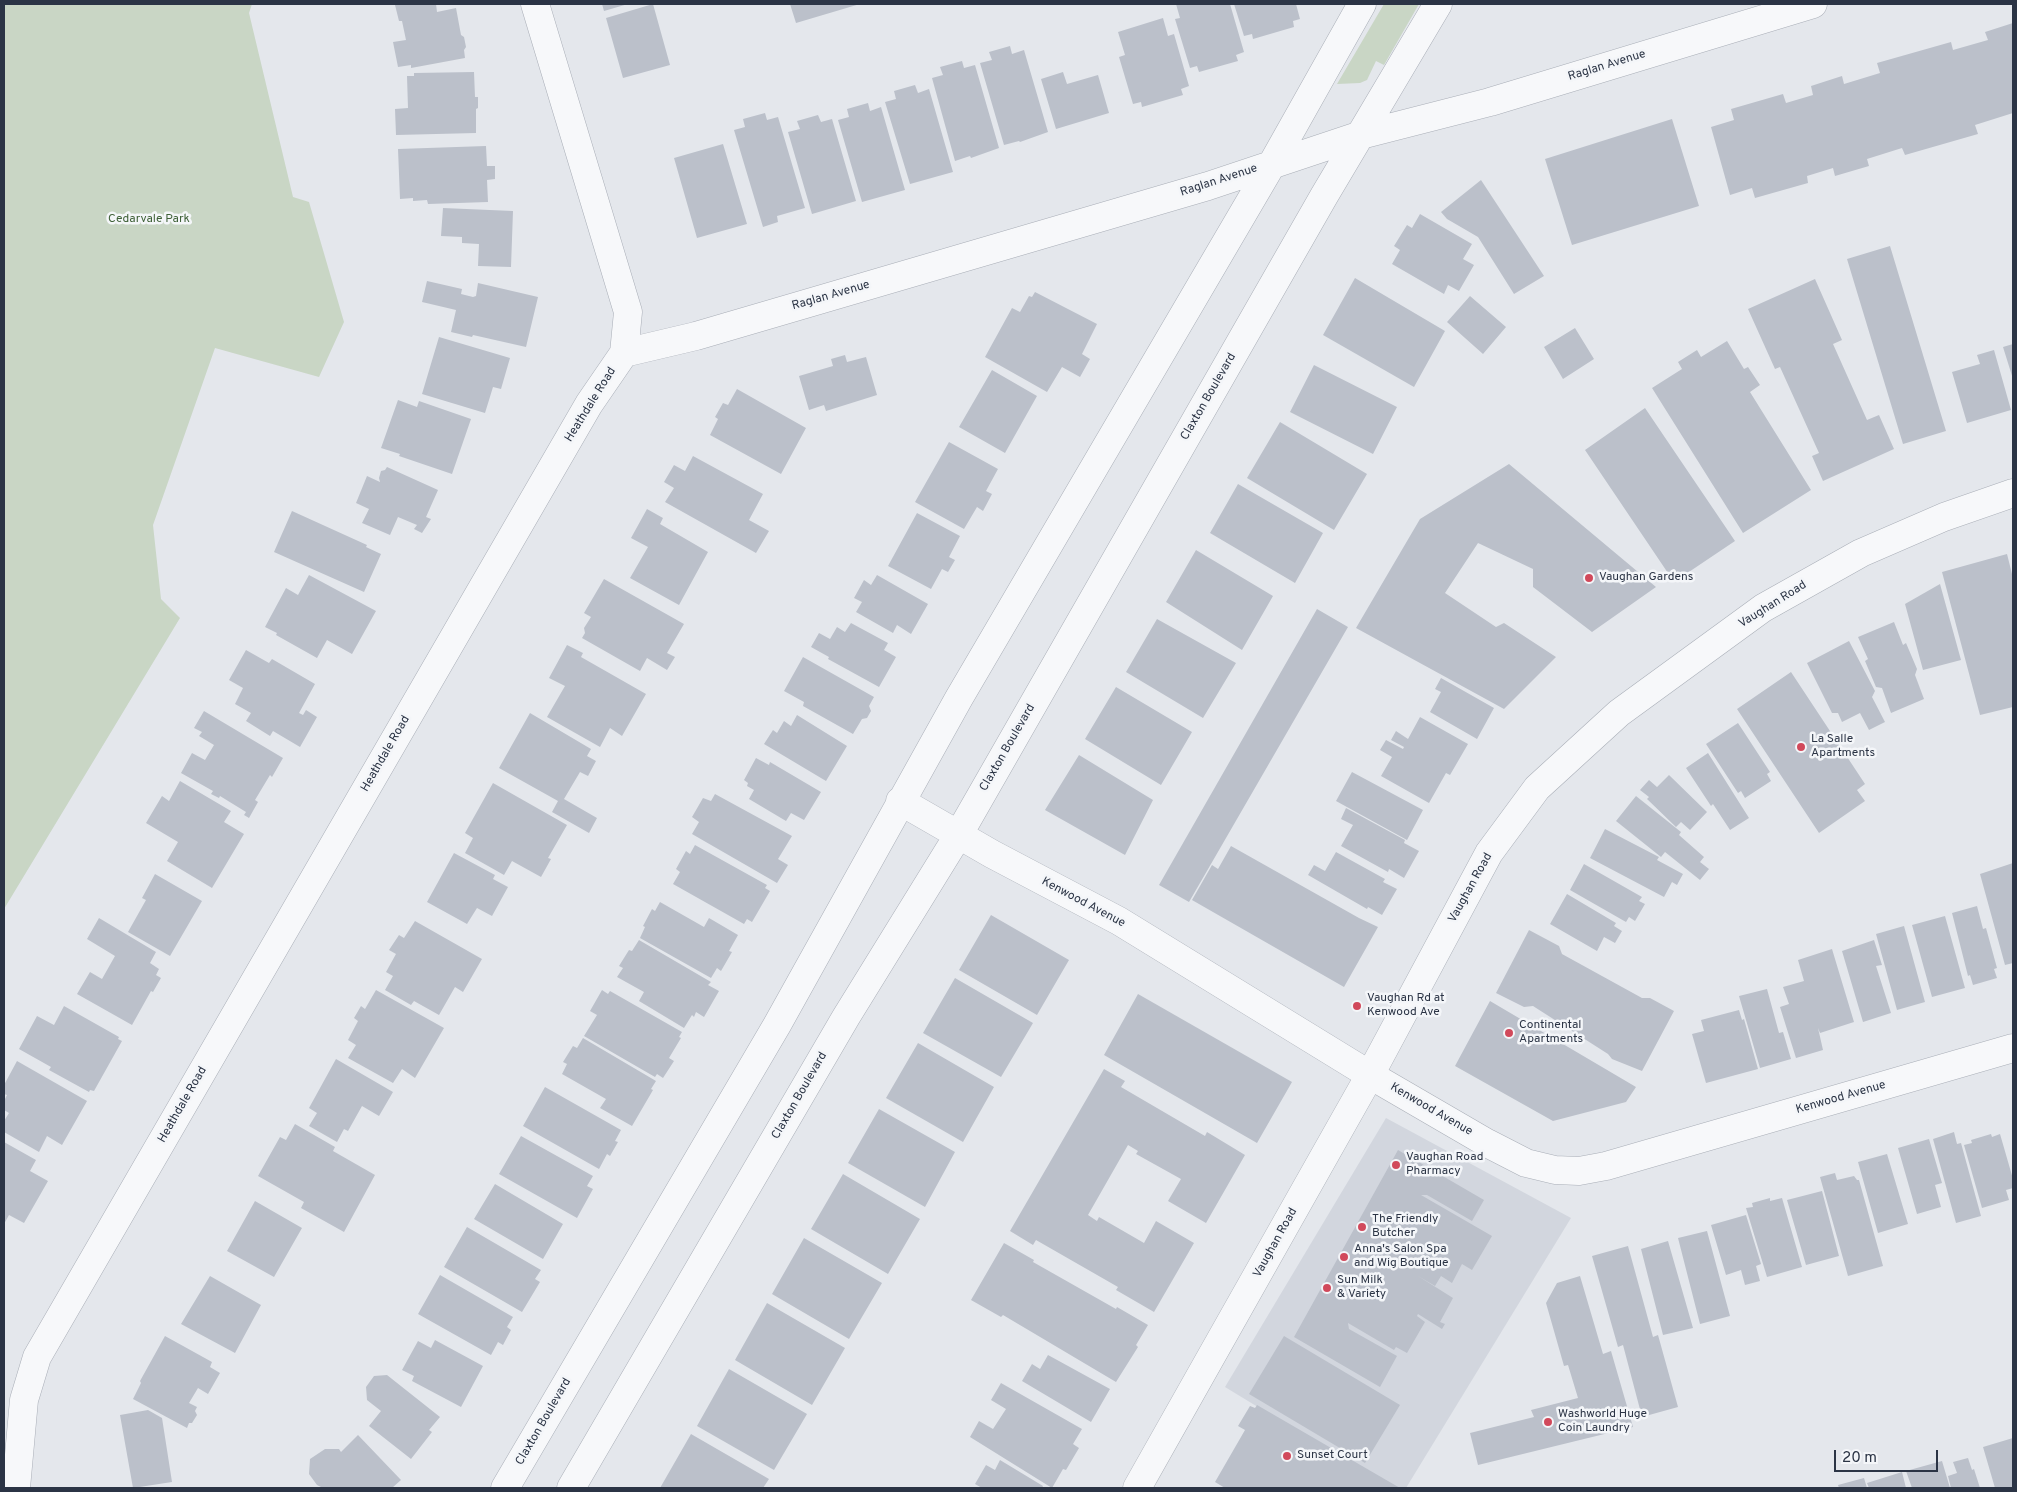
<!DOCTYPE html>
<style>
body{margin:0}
#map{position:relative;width:2017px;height:1492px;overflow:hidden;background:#e4e7ec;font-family:Overpass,sans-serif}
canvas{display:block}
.frame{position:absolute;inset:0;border:5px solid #2b3445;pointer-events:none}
.scale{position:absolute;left:1834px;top:1450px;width:104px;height:22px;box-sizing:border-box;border:2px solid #2b3445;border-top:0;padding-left:6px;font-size:15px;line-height:18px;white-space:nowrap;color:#2b3445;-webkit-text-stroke:4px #f4f6f9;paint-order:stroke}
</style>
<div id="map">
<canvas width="2017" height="1492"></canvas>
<div class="frame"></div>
<div class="scale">20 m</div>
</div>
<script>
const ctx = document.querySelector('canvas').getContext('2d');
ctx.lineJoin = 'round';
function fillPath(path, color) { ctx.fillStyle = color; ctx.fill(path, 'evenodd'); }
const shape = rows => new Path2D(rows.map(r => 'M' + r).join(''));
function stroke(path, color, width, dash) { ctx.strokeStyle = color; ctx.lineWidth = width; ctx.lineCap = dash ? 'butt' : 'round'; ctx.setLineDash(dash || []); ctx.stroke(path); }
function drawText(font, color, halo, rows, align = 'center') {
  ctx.font = font + ' Overpass,sans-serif'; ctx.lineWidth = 5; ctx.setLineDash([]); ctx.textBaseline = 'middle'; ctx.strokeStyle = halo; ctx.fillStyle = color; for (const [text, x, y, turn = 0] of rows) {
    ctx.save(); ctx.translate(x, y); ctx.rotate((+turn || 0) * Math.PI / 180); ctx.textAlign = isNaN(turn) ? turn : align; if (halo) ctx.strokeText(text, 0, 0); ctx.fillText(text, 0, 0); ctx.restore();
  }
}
fillPath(shape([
 [1386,1118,1571,1218,1406,1488,1391,1488,1225,1387]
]), '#d2d6de');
fillPath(shape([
 [4,4,252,4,249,13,293,197,309,202,344,322,319,377,215,348,153,525,161,599,180,618,4,909],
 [1384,4,1419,4,1384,65,1376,61,1367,80,1360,83,1337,84]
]), '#c9d6c5');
fillPath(shape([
 [400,4,436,4,437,12,456,8,461,35,464,37,466,47,464,50,465,58,411,68,411,65,398,67,393,42,406,40,402,21,399,21,395,5],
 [602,4,628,4,604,11],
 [653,4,670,65,623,78,606,18],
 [790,4,860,4,796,23],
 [1176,4,1230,4,1244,52,1236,55,1238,61,1199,72,1197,66,1190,68,1175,19,1180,18],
 [1234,4,1296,4,1300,19,1293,21,1294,27,1253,39,1252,34,1244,36],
 [1163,18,1168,36,1174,34,1189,86,1181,89,1183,95,1142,107,1141,102,1133,104,1119,57,1125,55,1118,32],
 [2013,23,2013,113,1975,125,1978,134,1905,155,1902,148,1867,159,1869,166,1835,176,1833,168,1807,176,1808,183,1755,198,1752,188,1730,195,1711,127,1734,120,1731,109,1783,94,1786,103,1813,95,1811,86,1842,76,1844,84,1880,73,1877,63,1951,42,1953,50,1988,40,1985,32],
 [1010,46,1012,54,1024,50,1048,132,1020,142,1019,141,1004,145,980,63,992,60,989,52],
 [962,61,964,68,975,65,999,148,971,158,970,156,955,161,932,78,943,75,940,67],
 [474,72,475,97,478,97,478,108,476,109,476,133,396,135,395,109,408,108,407,76,414,76,414,73],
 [1063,72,1067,84,1098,75,1109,113,1056,129,1041,79],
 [915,85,918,93,929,89,953,172,910,184,885,102,896,99,894,91],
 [868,103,870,111,881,107,905,190,862,202,838,120,849,117,847,109],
 [765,113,767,120,778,117,805,208,777,216,778,222,763,227,734,130,745,127,743,119],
 [818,115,821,122,832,119,856,201,812,214,788,132,800,129,797,121],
 [1672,119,1699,206,1572,245,1545,159],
 [723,144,747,224,697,238,674,158],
 [486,146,487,166,495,166,495,179,487,180,488,202,428,204,427,200,413,201,413,198,400,199,398,149],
 [1481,180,1544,276,1514,294,1478,237,1447,219,1441,212],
 [443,208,513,211,511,267,478,266,479,244,462,243,462,237,441,236],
 [1420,214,1472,244,1463,259,1474,265,1459,291,1448,285,1444,294,1392,264,1400,250,1394,246,1407,225,1412,228],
 [1890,246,1946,431,1903,444,1847,259],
 [1355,278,1445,331,1414,387,1323,335],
 [1815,279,1842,340,1833,344,1867,420,1879,415,1894,449,1823,481,1812,456,1819,453,1780,367,1775,369,1748,309],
 [427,281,462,289,461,294,473,297,476,296,478,283,538,297,526,347,473,335,472,337,451,332,456,310,422,302],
 [1035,292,1097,324,1082,354,1090,359,1080,377,1062,367,1047,392,985,357,1012,308,1020,312,1029,296,1032,297],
 [1470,296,1506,327,1483,354,1447,322],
 [1575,328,1594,359,1563,379,1544,347],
 [439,337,510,358,501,389,493,387,485,413,422,394],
 [1727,341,1744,369,1748,367,1760,385,1750,392,1811,490,1743,533,1652,388,1682,369,1678,362,1697,350,1701,357],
 [2013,344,2013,379,2003,347],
 [1994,350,2011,410,1967,423,1952,372,1980,364,1977,355],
 [845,355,847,362,866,357,877,395,826,411,824,405,809,410,799,376,833,366,831,359],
 [1314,365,1397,407,1373,454,1290,412],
 [992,370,1037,396,1005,453,959,427],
 [737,389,806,428,781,474,710,435,718,419,715,417,723,403,728,405],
 [398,400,417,407,419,401,471,419,452,474,399,456,400,454,381,448],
 [1645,408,1735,541,1674,582,1585,450],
 [1280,422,1367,474,1334,530,1247,478],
 [949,442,998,469,986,491,992,494,983,511,977,507,964,529,915,502],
 [693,456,763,494,749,520,769,531,756,553,665,502,674,488,664,482,674,465,685,471],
 [1509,464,1656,587,1592,632,1533,587,1533,569,1478,543,1445,593,1496,627,1504,623,1556,657,1504,709,1356,628,1420,519],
 [387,467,438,490,426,517,431,519,422,533,414,529,417,525,398,517,390,535,362,523,369,509,356,503,367,476,380,482,379,478,381,471,385,470],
 [1238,484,1323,533,1295,583,1210,533],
 [647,509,663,518,660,524,708,552,679,605,630,578,648,547,631,538],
 [292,511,367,545,366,547,381,554,364,592,274,552],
 [917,513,960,536,949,557,955,560,948,572,942,569,931,589,888,566],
 [1196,550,1273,596,1242,650,1166,602],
 [2007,554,2013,578,2013,707,1980,715,1942,572],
 [309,575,376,611,352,654,327,640,317,658,276,635,277,633,265,627,286,588,298,595],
 [877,575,928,604,911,634,897,625,893,633,856,612,862,602,854,598,864,580,871,585],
 [604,579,684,624,667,653,675,657,667,670,647,658,640,671,582,638,585,633,584,628,591,617,584,613],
 [1940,584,1961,660,1923,670,1905,604],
 [1317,609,1348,627,1189,902,1159,885],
 [1157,619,1236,663,1203,718,1126,672],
 [1894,622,1903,645,1906,643,1917,669,1915,675,1924,699,1891,713,1882,688,1876,687,1865,661,1868,659,1858,637],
 [851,623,888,643,884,650,896,657,879,687,828,659,829,657,811,647,819,633,830,639,837,627,845,632],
 [1849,641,1875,691,1872,697,1885,722,1869,730,1860,713,1842,722,1838,713,1832,713,1807,663],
 [567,645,583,653,581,657,646,694,622,736,610,728,600,747,547,717,565,686,549,678],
 [246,650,269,663,272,659,315,684,299,713,303,715,306,710,317,717,300,747,273,731,270,736,246,721,251,713,235,704,243,688,229,680],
 [803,657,874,697,869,706,871,711,867,718,862,719,853,734,803,706,804,702,784,691],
 [1791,672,1865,784,1857,790,1865,801,1819,833,1737,709],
 [1441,678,1494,708,1477,739,1430,712,1441,692,1435,689],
 [1116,687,1192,732,1161,785,1085,739],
 [204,711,283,758,272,777,270,775,255,800,258,802,249,818,244,815,246,812,220,796,219,798,211,794,213,791,181,773,192,753,205,760,214,745,199,736,202,732,194,728],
 [530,713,591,749,587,756,596,761,588,776,580,772,564,799,597,818,589,833,552,812,558,801,499,768],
 [797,715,847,746,826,781,764,744,773,730,777,733,784,721,791,726],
 [1420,717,1468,744,1450,775,1446,773,1429,803,1381,776,1392,757,1380,750,1386,740,1403,749,1404,747,1391,740,1396,731,1408,739],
 [1738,723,1770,772,1767,774,1771,781,1745,798,1741,791,1738,793,1706,744],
 [1708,753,1749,818,1730,830,1713,804,1711,806,1686,768],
 [1079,755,1153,800,1125,855,1045,810],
 [756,758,769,765,770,762,821,792,804,820,791,813,786,821,749,799,754,790,747,786,748,783,744,780],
 [1352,772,1423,810,1407,840,1336,801],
 [1669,775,1707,812,1690,830,1681,822,1676,827,1647,799,1649,797,1640,790,1649,780,1657,787],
 [180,781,231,811,224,822,244,834,212,888,167,861,178,842,146,823,162,796,169,801],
 [493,783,567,825,548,858,551,859,541,877,512,861,504,875,465,853,473,838,465,833],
 [715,794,792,836,778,859,788,865,777,883,692,834,699,822,692,817,703,798,711,801],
 [1636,796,1681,832,1679,835,1704,857,1700,862,1709,869,1700,880,1665,852,1661,857,1616,821],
 [1346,808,1405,840,1404,843,1419,851,1404,878,1389,869,1388,872,1341,846,1353,825,1341,819],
 [1605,829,1659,857,1657,860,1683,874,1677,885,1672,882,1664,897,1590,858],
 [695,845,767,885,765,888,770,891,752,922,747,919,744,924,673,884,680,872,676,869,686,851,690,854],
 [1231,846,1359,918,1378,927,1344,987,1192,900,1212,865,1218,869],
 [1336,852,1385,879,1383,882,1397,889,1382,915,1368,907,1367,909,1308,875,1314,865,1325,871],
 [454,853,495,875,493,879,508,887,492,916,477,908,467,924,427,902],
 [2013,863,2013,963,2005,965,1980,874],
 [1584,864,1642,897,1639,901,1645,904,1635,921,1629,917,1626,922,1570,890],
 [155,874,202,901,170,956,128,932,146,900,142,898],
 [1567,894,1616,923,1614,926,1622,931,1615,943,1604,937,1597,951,1550,924],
 [660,902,704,927,709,918,738,935,729,951,732,952,721,971,717,968,711,978,640,938,645,927,643,926,652,909,655,911],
 [1977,906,1983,929,1986,928,1997,968,1994,969,1997,978,1973,985,1970,975,1968,976,1952,913],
 [991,915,1069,960,1037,1015,959,970],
 [1945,916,1965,988,1932,997,1912,925],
 [99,918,156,952,150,963,159,969,156,975,161,978,153,992,151,991,132,1025,77,994,90,972,102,979,115,956,87,939],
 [415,921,482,959,463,992,455,987,439,1015,414,1001,411,1005,385,990,393,976,386,972,396,954,389,950,399,935,404,938],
 [1904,926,1925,1002,1897,1010,1876,934],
 [1529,930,1559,946,1562,954,1642,998,1650,998,1674,1011,1642,1071,1612,1059,1608,1054,1533,1006,1524,1007,1496,993],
 [639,940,711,982,708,985,719,991,704,1017,696,1012,694,1017,692,1015,684,1028,639,1001,644,992,617,977,623,968,619,966,629,950,632,951],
 [1874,940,1882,965,1876,966,1891,1013,1863,1022,1842,951],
 [1832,949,1854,1022,1820,1033,1818,1028,1823,1050,1796,1058,1780,1007,1789,1004,1783,987,1804,981,1798,960],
 [955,978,1033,1023,1001,1077,923,1033],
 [1767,989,1779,1033,1783,1032,1791,1059,1760,1068,1739,996],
 [376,990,444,1028,415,1078,402,1069,393,1083,348,1058,356,1045,348,1040,358,1021,354,1018,361,1006,365,1009],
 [602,990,608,994,610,991,682,1032,679,1037,681,1038,669,1058,674,1061,663,1078,657,1074,655,1077,584,1036,597,1015,590,1011],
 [1138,994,1292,1082,1257,1143,1104,1055],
 [1490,1001,1636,1087,1626,1102,1553,1121,1455,1066],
 [64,1006,119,1037,118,1039,122,1041,94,1091,90,1090,89,1092,49,1070,51,1067,19,1049,37,1016,54,1025],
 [1739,1010,1742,1020,1744,1019,1758,1069,1706,1083,1692,1034,1704,1031,1701,1020],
 [583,1038,656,1081,651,1089,653,1090,632,1126,600,1108,606,1099,562,1074,567,1064,563,1062,573,1046,577,1048],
 [918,1043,994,1087,963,1142,886,1098],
 [336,1059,393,1092,379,1116,362,1106,348,1131,344,1129,337,1142,309,1126,317,1113,309,1108],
 [17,1061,87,1101,62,1145,47,1136,39,1152,4,1132,4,1121,9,1113,4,1110,4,1101,7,1095,4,1094,4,1085],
 [1104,1069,1125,1081,1121,1087,1205,1136,1207,1132,1245,1155,1206,1223,1168,1201,1181,1179,1136,1154,1138,1151,1128,1145,1088,1215,1097,1221,1099,1217,1144,1243,1156,1221,1194,1243,1154,1312,1116,1290,1118,1287,1036,1240,1033,1245,1010,1231],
 [545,1087,621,1130,615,1141,618,1142,610,1156,607,1154,599,1169,523,1126],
 [879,1109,955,1152,925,1207,848,1163],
 [295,1124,335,1147,333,1151,375,1175,344,1232,301,1208,304,1202,258,1176,280,1137,286,1140],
 [1954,1132,1957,1144,1961,1143,1981,1216,1956,1223,1933,1139],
 [1991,1134,1992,1137,2000,1134,2013,1179,2013,1188,2006,1190,2009,1200,1982,1208,1964,1145,1972,1143,1971,1140],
 [521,1136,593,1176,587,1186,593,1189,577,1218,499,1174],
 [1929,1139,1942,1183,1935,1185,1941,1207,1917,1214,1898,1148],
 [4,1142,36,1160,30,1171,48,1181,24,1223,9,1215,4,1224],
 [1398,1150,1484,1200,1472,1221,1427,1195,1421,1195,1492,1236,1472,1270,1462,1264,1452,1283,1441,1276,1435,1286,1418,1276,1453,1298,1440,1322,1445,1324,1442,1329,1418,1314,1417,1316,1425,1322,1407,1353,1396,1347,1394,1350,1348,1323,1349,1329,1397,1356,1380,1387,1294,1337],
 [1887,1154,1908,1224,1878,1233,1858,1162],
 [1835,1173,1837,1180,1854,1176,1857,1180,1859,1180,1883,1266,1848,1276,1820,1177],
 [843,1174,920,1219,888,1274,811,1229],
 [495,1184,563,1224,543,1259,474,1219],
 [1822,1191,1839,1256,1806,1265,1787,1200],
 [1770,1198,1770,1201,1782,1198,1802,1267,1767,1277,1746,1208,1753,1207,1752,1203],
 [255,1201,302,1228,274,1277,227,1251],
 [1746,1215,1761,1264,1756,1266,1760,1281,1745,1285,1741,1270,1726,1275,1711,1225],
 [467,1227,541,1270,535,1279,540,1282,522,1312,444,1267],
 [1707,1231,1730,1316,1700,1324,1678,1238],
 [804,1238,882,1283,849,1339,772,1294],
 [1668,1241,1693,1328,1663,1335,1641,1249],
 [1004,1243,1034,1260,1033,1262,1116,1309,1117,1307,1148,1325,1136,1345,1138,1347,1116,1382,1003,1315,1001,1317,971,1300],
 [1628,1246,1653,1337,1658,1335,1678,1407,1642,1417,1623,1345,1618,1347,1592,1256],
 [440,1275,513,1317,507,1327,511,1330,503,1345,498,1342,491,1355,418,1314],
 [210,1276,261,1305,235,1353,181,1324],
 [1580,1276,1603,1354,1611,1351,1633,1427,1478,1465,1470,1433,1534,1417,1531,1410,1578,1398,1568,1365,1564,1366,1546,1303,1557,1283],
 [767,1303,845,1348,812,1405,735,1360],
 [165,1336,212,1362,210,1367,220,1373,208,1394,198,1388,189,1403,197,1407,195,1411,197,1415,192,1423,189,1423,187,1428,133,1399,141,1383,140,1381],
 [1284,1336,1400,1405,1365,1463,1249,1394],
 [435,1340,483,1366,461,1407,412,1381,414,1376,402,1370,418,1341,431,1348],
 [1048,1355,1110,1389,1091,1422,1022,1381,1032,1364,1040,1369],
 [729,1369,807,1414,774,1470,697,1426],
 [387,1375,440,1417,429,1430,432,1432,411,1459,369,1426,381,1411,367,1400,366,1387,374,1376],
 [1001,1383,1082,1429,1073,1444,1079,1448,1066,1470,1063,1469,1052,1488,970,1437,979,1421,993,1429,1006,1409,991,1400],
 [1257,1405,1400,1488,1225,1488,1215,1482,1245,1430,1238,1426,1250,1406,1255,1408],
 [148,1410,162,1418,172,1482,133,1488,120,1415],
 [691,1434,769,1479,763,1488,660,1488],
 [358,1435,401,1480,392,1488,323,1488,317,1485,309,1474,310,1459,325,1449,339,1449,341,1452],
 [2013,1438,2013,1488,1995,1488,1983,1447],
 [1968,1458,1972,1470,1974,1469,1980,1488,1951,1488,1948,1476,1957,1473,1953,1462],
 [1000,1460,1043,1486,1042,1488,982,1488,975,1484,986,1465,995,1470],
 [1942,1461,1950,1488,1912,1488,1906,1471],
 [1902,1472,1906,1488,1869,1488,1867,1483],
 [1864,1478,1867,1488,1839,1488,1838,1485]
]), '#bbc0ca');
const minor = shape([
 [624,353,696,336,1208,186,1361,135,1490,102,1813,4],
 [900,801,992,854,1119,921,1370,1075,1487,1143,1526,1163,1555,1170,1579,1171,1606,1166,2013,1048],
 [16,1488,24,1400,37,1357,589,404,624,353,628,312,535,4],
 [505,1488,777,1025,959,698,1272,164,1362,4],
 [571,1488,846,1017,959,834,1324,196,1438,4]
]);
const tertiary = shape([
 [1137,1488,1370,1075,1489,853,1537,788,1619,713,1763,608,1861,553,1944,517,2013,493]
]);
stroke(minor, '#a9aeb7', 29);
stroke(tertiary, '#a9aeb7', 29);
stroke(minor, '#f7f8fa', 28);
stroke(tertiary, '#f7f8fa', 28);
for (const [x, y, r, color] of [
 [1589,578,5,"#d1495b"],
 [1801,747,5,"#d1495b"],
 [1357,1006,5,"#d1495b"],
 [1509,1033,5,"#d1495b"],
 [1396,1165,5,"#d1495b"],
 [1362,1227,5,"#d1495b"],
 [1344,1257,5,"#d1495b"],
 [1327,1288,5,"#d1495b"],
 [1548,1422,5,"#d1495b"],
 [1287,1456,5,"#d1495b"]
]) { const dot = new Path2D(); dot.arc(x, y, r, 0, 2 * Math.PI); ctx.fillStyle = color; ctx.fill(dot); stroke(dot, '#f4f6f9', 2); }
drawText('12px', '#2b3445', '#f4f6f9', [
 ["Raglan Avenue",1607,66,-17],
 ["Raglan Avenue",1219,181,-18],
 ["Raglan Avenue",831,296,-16],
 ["Claxton Boulevard",1209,397,-60],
 ["Heathdale Road",591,405,-58],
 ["Vaughan Road",1773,605,-32],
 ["Claxton Boulevard",1008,748,-60],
 ["Heathdale Road",386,754,-60],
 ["Vaughan Road",1471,888,-61],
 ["Kenwood Avenue",1083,903,28],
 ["Claxton Boulevard",800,1096,-60],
 ["Kenwood Avenue",1841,1098,-16],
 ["Heathdale Road",183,1105,-60],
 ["Kenwood Avenue",1431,1110,30],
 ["Vaughan Road",1276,1243,-61],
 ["Claxton Boulevard",544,1422,-60]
]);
drawText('12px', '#3f6138', '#f4f6f9', [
 ["Cedarvale Park",149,220]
]);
drawText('12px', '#2b3445', '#f4f6f9', [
 ["Vaughan Gardens",1599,578],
 ["La Salle",1811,740],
 ["Apartments",1811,754],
 ["Vaughan Rd at",1367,999],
 ["Kenwood Ave",1367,1013],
 ["Continental",1519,1026],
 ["Apartments",1519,1040],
 ["Vaughan Road",1406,1158],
 ["Pharmacy",1406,1172],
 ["The Friendly",1372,1220],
 ["Butcher",1372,1234],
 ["Anna's Salon Spa",1354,1250],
 ["and Wig Boutique",1354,1264],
 ["Sun Milk",1337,1281],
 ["& Variety",1337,1295],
 ["Washworld Huge",1558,1415],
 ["Coin Laundry",1558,1429],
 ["Sunset Court",1297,1456]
], 'left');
</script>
